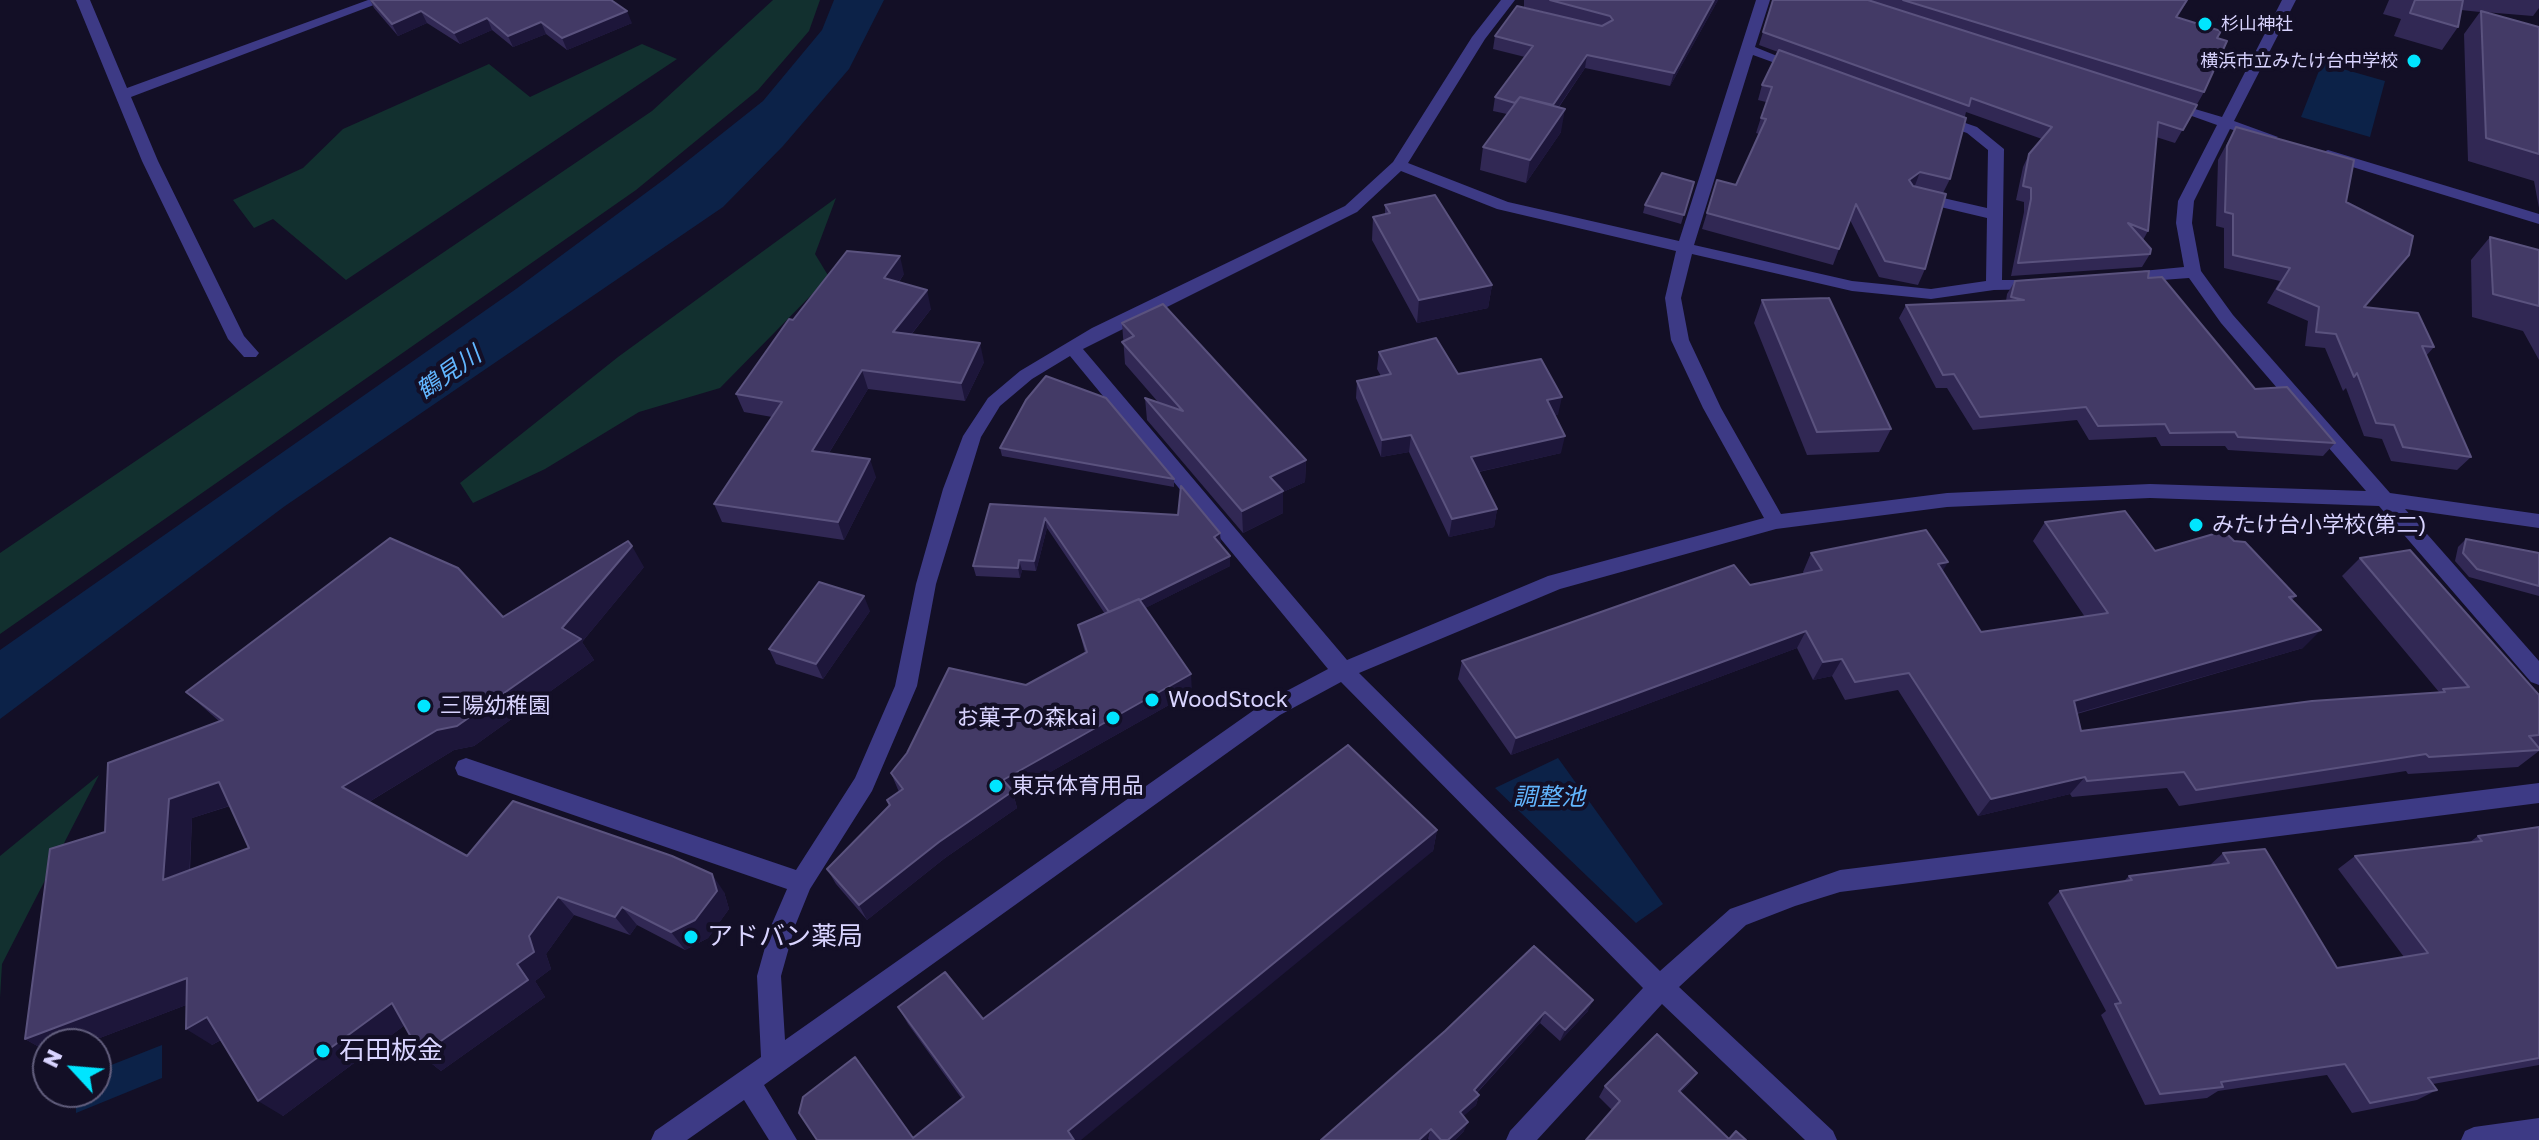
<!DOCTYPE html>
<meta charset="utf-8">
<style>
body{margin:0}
#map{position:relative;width:2539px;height:1140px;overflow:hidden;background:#130f26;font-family:"Golos Text",sans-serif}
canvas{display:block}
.north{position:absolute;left:32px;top:1028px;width:80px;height:80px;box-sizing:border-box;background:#130f26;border:2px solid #625e7d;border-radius:50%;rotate:296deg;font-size:22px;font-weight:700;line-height:32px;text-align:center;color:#d9d4ff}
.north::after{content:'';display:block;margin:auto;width:28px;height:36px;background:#00e5ff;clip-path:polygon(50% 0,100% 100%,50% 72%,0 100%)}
</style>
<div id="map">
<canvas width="2539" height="1140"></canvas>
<div class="north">N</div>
</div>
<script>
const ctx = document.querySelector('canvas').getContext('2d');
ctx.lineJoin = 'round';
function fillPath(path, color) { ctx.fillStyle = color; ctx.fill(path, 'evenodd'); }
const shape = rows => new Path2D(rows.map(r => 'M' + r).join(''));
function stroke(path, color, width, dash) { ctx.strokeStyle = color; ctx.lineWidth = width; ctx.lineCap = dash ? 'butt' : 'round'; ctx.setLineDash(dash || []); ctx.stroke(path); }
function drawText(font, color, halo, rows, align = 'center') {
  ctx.font = font + ' "Golos Text","Noto Sans JP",sans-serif'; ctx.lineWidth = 8; ctx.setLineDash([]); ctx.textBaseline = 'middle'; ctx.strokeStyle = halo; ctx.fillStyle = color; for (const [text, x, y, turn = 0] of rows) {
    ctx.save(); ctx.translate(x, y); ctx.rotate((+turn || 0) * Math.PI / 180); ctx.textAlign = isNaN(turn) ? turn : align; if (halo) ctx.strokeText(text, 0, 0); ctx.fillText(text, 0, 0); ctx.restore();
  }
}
fillPath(shape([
 [773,0,820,0,809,31,758,90,636,190,0,634,0,553,652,111],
 [642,44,677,59,346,280,273,219,254,228,233,200,303,168,343,129,489,64,530,97],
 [836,198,815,254,829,277,720,388,639,412,545,469,473,503,460,483,618,357],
 [99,775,2,964,0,998,0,856]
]), '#12302f');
fillPath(shape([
 [834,0,884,0,849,69,783,146,723,207,285,506,0,719,0,650,516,289,666,178,763,101,822,30],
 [2322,63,2385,81,2370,137,2301,117],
 [1558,758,1663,904,1636,923,1495,788],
 [162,1045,162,1078,76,1113,76,1092,96,1092,96,1071]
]), '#0c2248');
fillPath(shape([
 [76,0,90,0,127,88,368,0,387,0,131,97,158,161,244,336,259,353,256,357,244,357,228,339,142,161,76,0],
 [1501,0,1515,0,1485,39,1408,163,1508,202,1679,241,1756,0,1770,0,1755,47,1804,67,1797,71,1753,55,1694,245,1852,281,1931,289,1986,281,1987,218,1911,200,1909,197,1917,192,1987,208,1988,150,1967,133,1935,122,1935,116,1945,116,1977,127,2004,149,2002,280,2037,280,2043,281,2043,289,1994,290,1931,299,1852,291,1692,254,1681,298,1689,340,1721,408,1781,514,1947,493,2150,484,2366,491,2221,323,2189,278,2121,283,2113,278,2121,273,2184,267,2176,223,2178,201,2217,125,2161,105,2168,101,2222,117,2282,0,2296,0,2234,121,2278,137,2271,141,2230,129,2194,201,2192,223,2201,271,2233,315,2390,493,2539,514,2539,528,2405,509,2539,661,2539,685,2531,682,2379,506,2150,498,1947,507,1776,529,1560,589,1359,673,1660,971,1730,909,1840,870,2539,783,2539,803,1840,892,1795,906,1746,925,1679,987,1833,1131,1837,1140,1805,1140,1662,1004,1537,1140,1506,1140,1510,1131,1643,988,1341,682,1280,715,764,1085,797,1140,769,1140,744,1100,687,1140,651,1140,655,1131,761,1057,757,976,771,926,787,889,458,775,455,768,458,761,466,758,796,870,855,778,895,686,916,584,943,489,963,436,988,398,1020,371,1092,328,1345,206,1393,162,1472,37,1501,0],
 [1401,171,1497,209,1676,251,1665,298,1671,340,1703,408,1764,518,1548,576,1347,660,1083,349,1357,212,1401,171],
 [1070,356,1328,669,1264,703,785,1040,781,976,795,926,810,889,872,791,917,686,936,584,981,437,1000,406,1032,379,1070,356],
 [2328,150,2539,214,2539,224,2323,158,2323,152,2328,150],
 [2539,1118,2539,1140,2461,1140,2465,1131,2474,1127,2539,1118]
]), '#3d3a85');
fillPath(shape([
 [370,0,371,0,632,23,567,50,546,34,513,47,492,30,460,44,427,23,398,36,374,8],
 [1524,0,1718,0,1670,86,1585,68,1559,107,1561,132,1526,183,1480,170,1483,147,1507,114,1493,111,1495,97,1525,57,1493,49,1495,36,1545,12,1524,7],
 [1773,0,2188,0,2177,18,2217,38,2204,92,2175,143,2156,137,2148,231,2143,240,2150,254,2142,267,2011,276,2024,212,2024,202,2016,200,2023,167,2029,154,2042,139,1966,112,1950,179,1943,193,1925,269,1918,285,1879,277,1850,220,1833,265,1702,229,1717,180,1736,185,1759,134,1756,133,1766,102,1758,100,1762,85,1778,52,1759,45],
 [2389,0,2539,0,2539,8,2533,16,2484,12,2539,27,2539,208,2534,181,2468,161,2464,34,2480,12,2461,10,2458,27,2442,50,2394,36,2401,19,2383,14],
 [2236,127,2346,202,2409,255,2365,307,2434,347,2426,356,2471,457,2457,470,2391,461,2382,439,2364,436,2346,388,2343,391,2325,348,2305,346,2308,321,2267,303,2280,281,2224,268,2224,228,2216,226,2218,160],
 [1694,182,1681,224,1643,213,1645,205],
 [1385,205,1492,285,1488,308,1417,323,1372,240,1373,217,1385,214],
 [2490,237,2539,250,2539,360,2523,331,2472,317,2471,260],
 [904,274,899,282,931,309,911,335,984,362,965,401,868,389,829,453,876,477,844,540,722,522,714,504,772,417,744,412,736,394,793,320],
 [2148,278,2255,389,2335,443,2323,456,2228,450,2225,446,2161,446,2156,437,2089,440,2077,420,1973,430,1947,388,1936,388,1899,318,1906,305,2006,301,2007,294,2015,281],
 [1762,300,1891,429,1879,452,1807,455,1754,323],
 [1122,323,1306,460,1305,482,1283,492,1283,513,1243,533,1147,420,1145,398,1158,402,1125,364],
 [1379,352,1458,374,1558,415,1555,415,1561,453,1479,472,1497,509,1494,527,1449,537,1409,452,1381,457,1356,398,1357,381,1381,376,1377,369],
 [1000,448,1174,479,1174,487,1002,456],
 [990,504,1221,544,1230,566,1145,608,1192,692,1013,793,1017,808,945,858,867,920,836,884,827,869,889,806,887,800,899,792,891,773,1026,685,1085,653,1078,625,1105,614,1047,528,1036,571,1022,570,1020,578,976,576,973,566],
 [2045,522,2155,551,2296,596,2292,600,2303,648,2077,714,2081,731,2439,692,2342,576,2360,558,2539,695,2539,751,2518,767,2408,774,2406,771,2179,806,2167,788,2072,797,2070,794,1978,816,1898,690,1845,700,1832,676,1813,680,1797,648,1511,755,1458,679,1462,661,1750,585,1804,574,1803,572,1811,553,1942,572,1981,632,2085,617,2033,541],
 [2466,539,2539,553,2539,596,2469,577,2455,561,2458,547],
 [644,567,582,642,594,660,474,746,454,750,369,802,467,856,724,892,729,909,708,938,685,950,637,925,630,935,574,915,546,954,551,969,535,981,545,997,441,1071,421,1055,405,1025,283,1116,221,1040,212,1045,186,1005,84,1044,48,1044,48,1052,25,1039,105,832,220,722,186,692,503,617],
 [230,806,249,848,190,870,192,818],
 [870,611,823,679,776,664,769,649],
 [2539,827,2539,1065,2433,1084,2437,1090,2417,1100,2352,1113,2327,1075,2218,1091,2207,1098,2145,1105,2101,1015,2106,1011,2048,903,2060,891,2124,881,2129,876,2210,865,2223,853,2337,968,2404,957,2338,869,2355,856,2470,842,2478,836],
 [1437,830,1433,851,913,1138,962,1099,908,1024,898,1007,983,1019],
 [1534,946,1588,1011,1560,1041,1540,1023,1477,1093,1479,1095,1476,1105,1463,1116,1464,1131,1455,1140,1429,1140,1428,1139,1445,1031],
 [1697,1073,1689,1084,1681,1092,1729,1139,1746,1140,1586,1140,1612,1110,1599,1097,1605,1086]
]), '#312854');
fillPath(shape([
 [1714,0,1718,0,1670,86,1674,73],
 [421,11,427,23,398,36,392,24],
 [627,11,632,23,567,50,562,38],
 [487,18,492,30,460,44,454,33],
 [541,22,546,34,513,47,508,36],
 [1587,55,1585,68,1546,125,1549,112],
 [1565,109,1561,132,1526,183,1530,160],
 [1920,172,1914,188,1909,180],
 [900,256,904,274,889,296,884,278],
 [1492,285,1488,308,1417,323,1419,300],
 [927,290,931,309,898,351,893,332],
 [980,343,984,362,965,401,961,383],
 [862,370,868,389,819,469,812,451],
 [1562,397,1558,415,1543,418,1547,400],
 [1411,435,1409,452,1381,457,1382,440],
 [1565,436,1561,453,1469,474,1471,457],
 [870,459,876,477,844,540,838,522],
 [1306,460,1305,482,1283,492,1283,513,1243,533,1242,511,1270,477],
 [1497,509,1494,527,1449,537,1452,519],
 [1045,518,1047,528,1036,571,1034,561],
 [1220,533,1221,544,1214,547,1214,537],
 [632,546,644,567,582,642,594,660,474,746,454,750,362,806,342,787,562,628],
 [1230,556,1230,566,1113,624,1111,614],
 [1019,560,1022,570,1020,578,1018,568],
 [1948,562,1937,581,1938,564],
 [864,596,870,611,823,679,816,664],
 [2321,630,2303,648,2060,718,2074,701],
 [1806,631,1797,648,1511,755,1516,738],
 [1842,659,1832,676,1813,680,1823,662],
 [1191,674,1192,692,1013,793,1017,808,945,858,867,920,859,905,1003,780],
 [2085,777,2070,794,1978,816,1991,799],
 [219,782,241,802,192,818,188,898,163,880,169,799],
 [1437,830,1433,851,1081,1140,1071,1140,1068,1131],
 [712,874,724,892,729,909,708,938,685,950,671,932],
 [558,897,574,915,546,954,551,969,535,981,545,997,441,1071,421,1055,529,936],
 [622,907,637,925,630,935,615,917],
 [187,978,212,995,84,1044,48,1044,48,1052,25,1039],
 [1593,1000,1588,1011,1560,1041,1565,1030],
 [392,1003,413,1019,283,1116,258,1101],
 [1545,1012,1540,1023,1470,1100,1474,1090],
 [207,1017,232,1033,212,1045,186,1029],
 [1697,1073,1689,1084,1672,1101,1679,1091],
 [1479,1095,1476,1105,1457,1122,1460,1112],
 [1468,1122,1464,1131,1455,1140,1448,1140],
 [1431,1129,1427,1140,1419,1140]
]), '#1d163a');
const building = shape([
 [371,0,611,0,627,11,562,38,541,22,508,36,487,18,454,33,421,11,392,24,371,0],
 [1550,0,1714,0,1674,73,1587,55,1553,105,1520,97,1515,103,1495,97,1533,46,1495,36,1517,6,1602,26,1613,20,1610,16,1550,0],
 [1773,0,1868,0,2197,105,2183,130,2158,122,2148,231,2128,223,2151,249,2150,254,2018,263,2031,199,2031,188,2023,186,2029,154,2052,127,1971,98,1969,106,1763,32,1773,0],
 [1903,0,2187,0,2176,17,2221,31,2217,38,2227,41,2204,92,1903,0],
 [2415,0,2463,0,2458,27,2410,13,2415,0],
 [2481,11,2539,27,2539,154,2486,138,2481,11],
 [1779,50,1966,118,1950,179,1920,172,1909,180,1913,186,1946,194,1925,269,1885,261,1856,204,1839,249,1707,213,1717,180,1736,185,1766,119,1761,118,1772,87,1762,85,1779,50],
 [1520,97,1565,109,1530,160,1483,147,1520,97],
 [2236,127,2354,160,2346,202,2413,236,2409,255,2364,307,2418,313,2434,347,2422,346,2471,457,2403,447,2394,425,2376,423,2357,373,2354,377,2336,334,2316,332,2319,307,2277,289,2290,268,2233,255,2233,214,2225,212,2227,146,2236,127],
 [1662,173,1694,182,1684,215,1645,205,1662,173],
 [1435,195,1492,285,1419,300,1373,217,1390,213,1385,205,1435,195],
 [2490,237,2539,250,2539,306,2493,294,2490,237],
 [847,251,900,256,884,278,927,290,893,332,980,343,961,383,862,370,812,451,870,459,838,522,714,504,782,402,736,394,789,319,793,320,847,251],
 [2149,271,2148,278,2162,277,2255,389,2287,387,2335,443,2238,437,2235,432,2170,433,2165,424,2098,426,2086,407,1980,417,1954,374,1943,375,1906,305,2024,300,2011,297,2015,281,2149,271],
 [1829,298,1891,429,1817,432,1762,300,1829,298],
 [1163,304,1306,460,1270,477,1283,491,1242,511,1145,398,1183,411,1122,342,1134,336,1122,323,1163,304],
 [1436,338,1458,374,1541,359,1562,397,1547,400,1565,436,1471,457,1497,509,1452,519,1411,435,1382,440,1357,381,1391,374,1379,352,1436,338],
 [1046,376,1106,398,1174,479,1000,448,1026,400,1046,376],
 [1181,486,1220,533,1214,537,1230,556,1140,600,1139,599,1109,612,1045,518,1034,561,1019,560,1018,568,973,566,990,504,1178,515,1181,486],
 [2125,511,2155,551,2224,531,2234,541,2245,542,2296,596,2289,597,2321,630,2074,701,2081,731,2312,701,2445,692,2443,689,2469,687,2360,558,2410,550,2539,695,2539,735,2529,736,2539,748,2539,750,2429,757,2426,754,2196,790,2184,772,2087,781,2085,777,1991,799,1909,673,1855,682,1842,659,1823,662,1806,631,1516,738,1462,661,1734,565,1750,585,1822,570,1811,553,1926,530,1948,562,1938,564,1981,632,2108,613,2045,522,2125,511],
 [390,538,458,568,503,617,628,541,632,546,562,628,581,639,457,726,437,730,342,787,467,856,513,801,672,856,712,874,717,891,695,920,671,932,622,907,615,917,558,897,529,936,534,952,517,964,528,980,421,1055,392,1003,258,1101,207,1017,186,1029,187,978,25,1039,50,849,105,832,108,763,223,720,186,692,390,538],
 [219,782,249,848,163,880,169,799,219,782],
 [2466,539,2539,553,2539,586,2477,569,2463,553,2466,539],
 [819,582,864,596,816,664,769,649,819,582],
 [1139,599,1191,674,1003,780,1013,791,939,842,859,905,827,869,890,805,887,800,903,789,891,773,907,753,949,668,1026,685,1087,652,1078,625,1139,599],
 [1348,745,1437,830,1068,1131,1074,1140,817,1140,799,1113,803,1097,855,1057,913,1138,964,1097,898,1007,945,972,983,1019,1348,745],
 [2539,827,2539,1058,2428,1078,2437,1090,2370,1103,2345,1064,2221,1082,2223,1087,2160,1094,2115,1004,2121,1003,2060,891,2132,880,2129,876,2229,863,2223,853,2265,849,2337,968,2428,953,2355,856,2482,841,2478,836,2539,827],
 [1534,946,1593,1000,1565,1030,1545,1012,1474,1090,1479,1095,1460,1112,1468,1122,1448,1140,1441,1140,1431,1129,1419,1140,1321,1140,1445,1031,1534,946],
 [1657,1034,1697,1073,1679,1091,1729,1139,1736,1131,1746,1140,1586,1140,1620,1101,1605,1086,1657,1034]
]);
fillPath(building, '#433a66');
stroke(building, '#5a527e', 2);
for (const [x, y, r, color] of [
 [2205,24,8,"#00e5ff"],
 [2414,61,8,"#00e5ff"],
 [2196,525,8,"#00e5ff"],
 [1152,700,8,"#00e5ff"],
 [424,706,8,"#00e5ff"],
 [1113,718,8,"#00e5ff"],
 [996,786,8,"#00e5ff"],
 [691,937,8,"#00e5ff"],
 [323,1051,8,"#00e5ff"]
]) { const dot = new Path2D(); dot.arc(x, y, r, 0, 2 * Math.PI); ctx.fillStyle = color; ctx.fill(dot); stroke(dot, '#130f26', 3); }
drawText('18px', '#d9d4ff', '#130f26', [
 ["杉山神社",2221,24],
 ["横浜市立みたけ台中学校",2398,61,"right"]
], 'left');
drawText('22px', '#d9d4ff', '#130f26', [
 ["みたけ台小学校(第二)",2212,525],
 ["WoodStock",1168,700],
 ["三陽幼稚園",440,706],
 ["お菓子の森kai",1097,718,"right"],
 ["東京体育用品",1012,786]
], 'left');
drawText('italic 24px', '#62b6ff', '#130f26', [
 ["鶴見川",449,373,-35],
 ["調整池",1549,797]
]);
drawText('26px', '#d9d4ff', '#130f26', [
 ["アドバン薬局",707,937],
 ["石田板金",339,1051]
], 'left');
</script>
